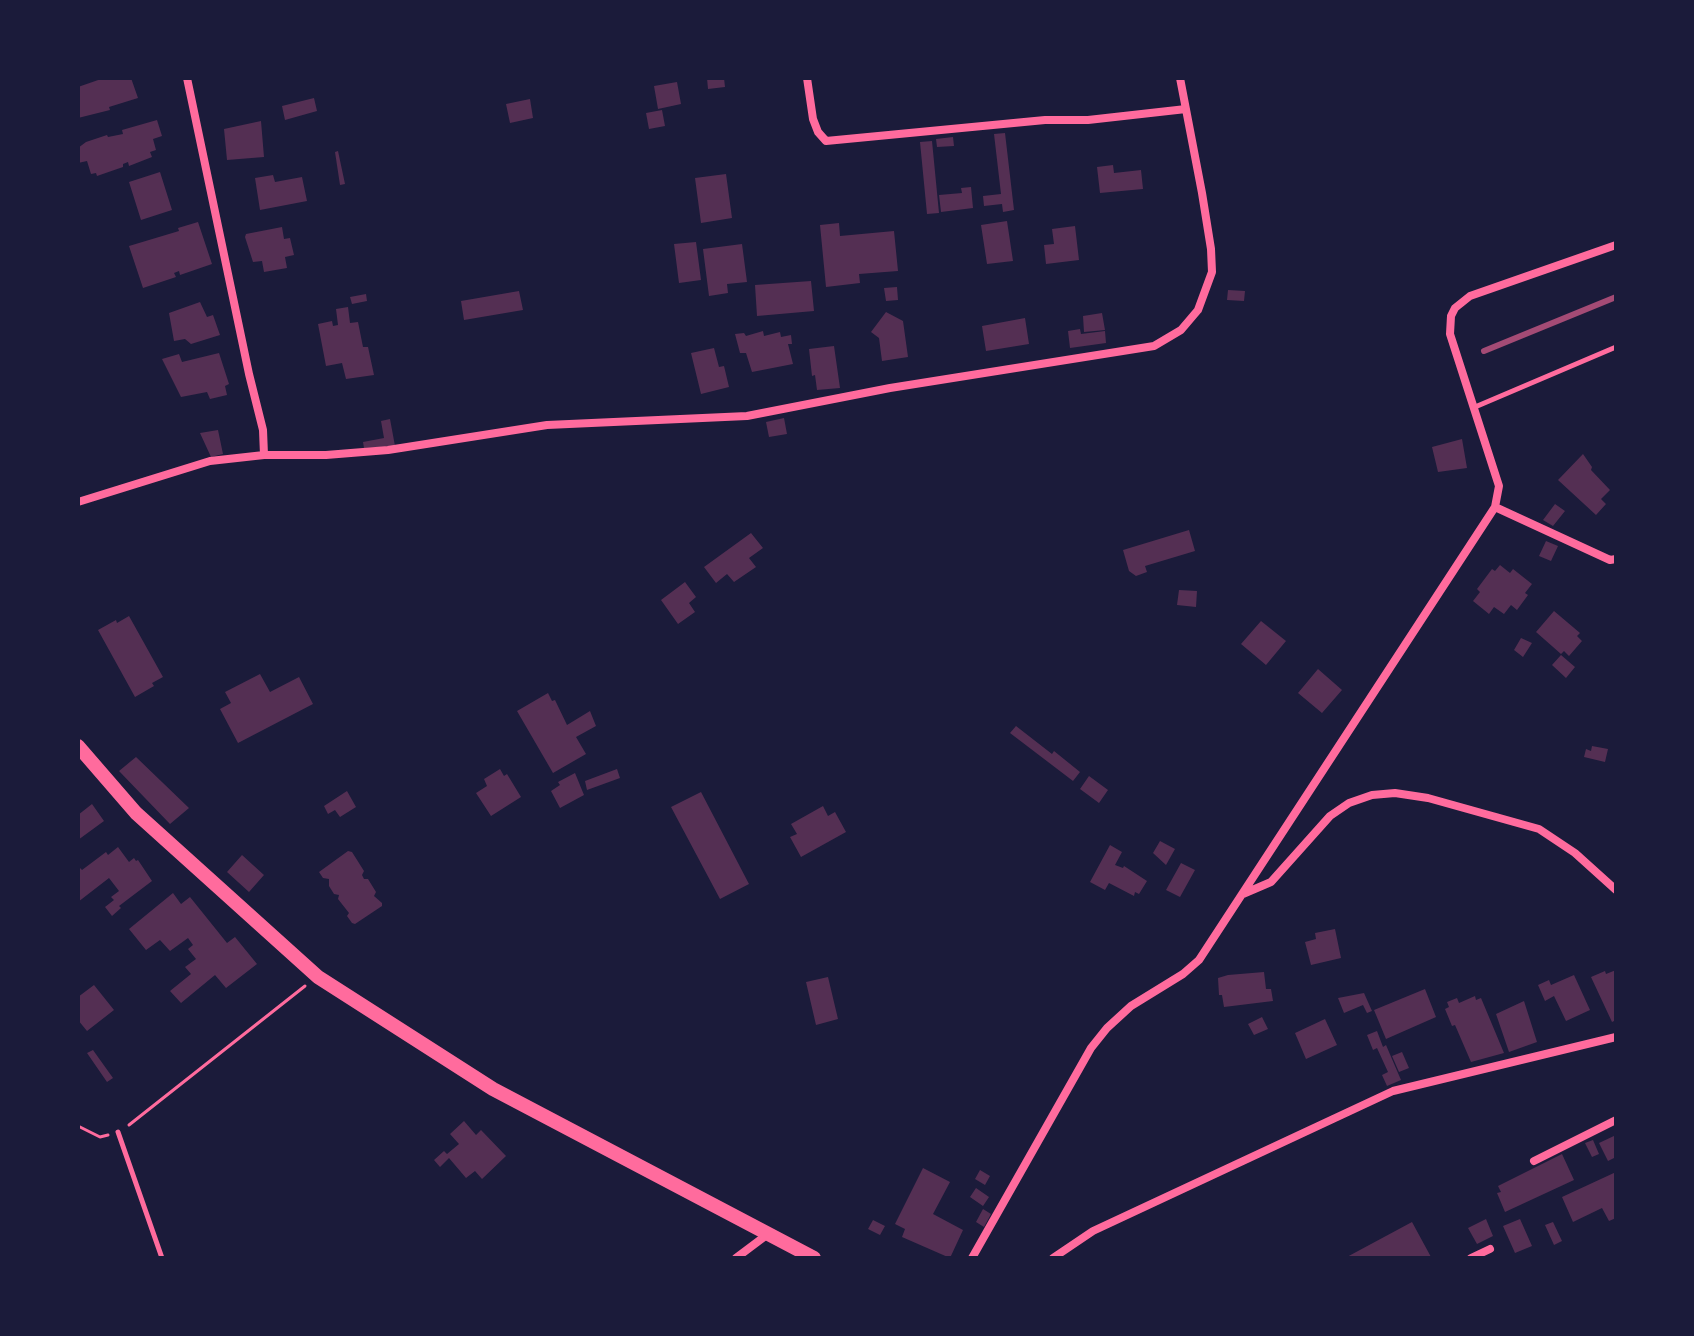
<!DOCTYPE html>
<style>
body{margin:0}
#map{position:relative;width:1694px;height:1336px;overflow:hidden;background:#1b1b3a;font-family:"Golos Text",sans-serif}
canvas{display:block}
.frame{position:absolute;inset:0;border:80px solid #1b1b3a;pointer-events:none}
</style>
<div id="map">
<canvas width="1694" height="1336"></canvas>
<div class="frame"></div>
</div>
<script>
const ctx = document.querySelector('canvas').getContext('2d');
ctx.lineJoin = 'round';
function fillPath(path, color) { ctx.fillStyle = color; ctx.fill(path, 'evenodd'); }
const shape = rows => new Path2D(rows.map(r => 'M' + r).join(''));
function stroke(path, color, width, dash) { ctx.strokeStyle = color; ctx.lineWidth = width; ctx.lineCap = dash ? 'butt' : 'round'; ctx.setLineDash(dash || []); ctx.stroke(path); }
fillPath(shape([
 [104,78,131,78,138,98,109,107,110,110,78,118,78,87],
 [707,78,724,78,725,87,708,89],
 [677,82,681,104,658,109,654,86],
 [314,98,317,111,285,120,282,106],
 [530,99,533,118,510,123,506,104],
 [662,110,665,126,649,129,646,113],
 [157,120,162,136,153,139,156,150,150,152,152,157,129,166,128,162,123,164,123,167,97,176,96,173,91,174,87,161,78,163,78,148,86,142,107,135,108,137,123,134,122,130],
 [261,121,264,157,227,160,224,129],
 [1005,133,1014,210,1003,212,1002,204,984,206,983,196,1001,194,994,134],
 [953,137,954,146,937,147,936,139],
 [932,141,939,213,927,214,920,142],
 [338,151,345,184,340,185,335,152],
 [1113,165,1114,173,1141,170,1143,189,1100,193,1097,167],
 [160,172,172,210,141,220,129,182],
 [726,174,732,218,701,223,695,178],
 [273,175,275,182,302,177,307,201,260,210,255,178],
 [971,187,973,208,941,212,939,195,962,193,961,188],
 [1007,221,1013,261,987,264,981,225],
 [198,222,212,264,180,275,179,271,174,273,176,277,143,288,129,246,179,231,178,228],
 [839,223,840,236,894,231,898,271,859,274,860,283,826,287,820,225],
 [1075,226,1079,260,1046,264,1044,245,1054,244,1052,229],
 [282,227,284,239,290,238,294,255,285,257,287,268,264,272,262,261,253,262,245,237,246,234],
 [696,242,701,280,679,283,674,244],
 [742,244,747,282,727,284,728,293,709,296,703,249],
 [811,281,814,311,757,316,755,285],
 [897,287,898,300,886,301,884,288],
 [1228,290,1245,291,1244,301,1227,300],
 [519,291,523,310,464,320,461,301],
 [366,294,367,301,352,304,350,297],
 [200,302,207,317,213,315,220,335,191,344,185,339,174,341,169,313],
 [348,307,350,323,358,322,363,347,368,347,374,375,346,379,342,363,326,366,318,324,332,321,333,326,338,325,336,309],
 [886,312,903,321,908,357,882,361,879,338,871,332],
 [1102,313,1105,330,1084,332,1083,316],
 [1025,318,1029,344,986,351,982,326],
 [1080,329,1081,334,1105,331,1106,343,1070,348,1068,331],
 [763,331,764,336,780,332,781,337,791,335,792,344,788,344,793,364,752,372,746,353,740,353,735,334,744,333,746,336],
 [834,346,840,388,817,390,815,375,812,376,809,349],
 [714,348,719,367,724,366,729,387,701,394,691,353],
 [219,353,229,384,225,386,227,395,210,399,207,392,181,397,162,359,179,354,182,362],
 [784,418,787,434,769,437,766,422],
 [390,419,395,446,364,448,363,442,384,438,381,421],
 [218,430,223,454,211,457,200,433],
 [1462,439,1467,468,1438,472,1432,447],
 [1583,454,1592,467,1591,470,1610,490,1601,499,1606,504,1596,515,1558,480],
 [1555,504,1565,511,1553,526,1543,520],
 [1189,530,1195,551,1145,566,1147,572,1136,576,1129,571,1123,550],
 [751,533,763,548,749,558,756,567,734,582,727,574,716,583,704,567],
 [1546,541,1558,546,1551,561,1539,556],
 [1500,565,1510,573,1513,569,1532,584,1525,593,1528,595,1517,610,1511,605,1504,614,1494,607,1489,614,1473,601,1480,592,1477,589,1492,569,1495,571],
 [685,582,696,597,689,603,695,612,678,624,661,600],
 [1179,590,1197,591,1196,607,1177,605],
 [1554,611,1580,633,1577,636,1582,641,1569,656,1564,651,1561,654,1536,632],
 [129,616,163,677,152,683,154,686,135,697,98,630,116,620,117,623],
 [1261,621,1286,641,1266,665,1241,644],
 [1521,638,1532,643,1523,657,1514,650],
 [1561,655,1575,667,1566,678,1552,665],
 [1318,669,1342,690,1322,713,1298,693],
 [260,674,270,692,299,677,313,704,238,743,220,709,231,703,225,692],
 [548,693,552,701,555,700,567,725,590,711,596,726,576,737,586,754,553,773,517,711],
 [1016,726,1052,754,1054,751,1080,772,1073,781,1010,733],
 [1592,746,1608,749,1605,762,1584,757,1586,749,1591,751],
 [136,757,189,808,170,824,119,771],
 [500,769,504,776,507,774,521,797,491,816,476,793,487,786,484,779],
 [617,769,620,778,587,790,585,781],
 [575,773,584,795,560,808,551,791,560,785,558,782],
 [1089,776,1108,790,1099,803,1080,789],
 [347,791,356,807,340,817,335,810,328,814,324,806],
 [701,792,749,884,720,899,671,807],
 [92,804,104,821,78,840,78,815],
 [823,806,828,816,835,812,846,832,801,857,790,837,797,834,791,824],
 [1160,841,1175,849,1166,865,1153,853],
 [1110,845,1122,852,1115,865,1123,868,1124,866,1147,881,1139,894,1135,892,1134,896,1109,883,1105,890,1090,882],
 [118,847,129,862,134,858,136,861,138,860,152,881,119,906,121,908,112,916,105,907,114,900,111,897,119,891,109,878,78,902,78,869,80,868,82,870,106,852,108,855],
 [348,851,352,852,364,871,362,875,364,879,368,879,376,892,374,896,382,903,382,906,355,924,352,923,347,916,349,913,338,899,339,895,334,894,329,886,329,879,323,878,319,872],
 [242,855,264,875,249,892,227,872],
 [1181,863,1195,870,1180,897,1166,890],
 [173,893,181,904,190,897,227,943,235,937,257,964,226,988,215,975,181,1003,170,991,191,974,185,967,196,959,188,949,193,945,188,938,170,951,160,940,146,950,129,929],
 [1335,929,1341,958,1311,965,1305,942,1316,939,1315,933],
 [1616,970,1616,1020,1612,1022,1591,977,1605,971,1606,974],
 [1264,972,1266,989,1271,989,1273,1001,1224,1007,1222,995,1219,995,1218,978,1228,975],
 [1574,975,1590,1010,1566,1021,1554,996,1545,1001,1538,985,1549,980,1551,985],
 [828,977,838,1019,816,1025,806,982],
 [94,985,114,1010,87,1031,78,1020,78,997],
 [1425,989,1436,1017,1386,1039,1374,1010],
 [1364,993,1372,1011,1367,1013,1363,1005,1344,1013,1338,998],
 [1475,996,1476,1000,1481,998,1504,1053,1471,1062,1455,1025,1452,1026,1445,1009,1449,1007,1447,1002,1457,998,1459,1003],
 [1524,1001,1537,1042,1509,1052,1496,1014],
 [1262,1017,1268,1029,1254,1035,1248,1024],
 [1325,1019,1337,1045,1306,1059,1295,1033],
 [1377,1031,1383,1047,1386,1045,1401,1080,1387,1086,1382,1075,1388,1072,1377,1048,1373,1050,1367,1035],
 [93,1050,113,1078,107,1082,87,1053],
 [1402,1052,1409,1068,1399,1072,1392,1056],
 [464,1121,476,1135,481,1130,506,1156,482,1179,475,1171,466,1178,449,1158,440,1167,434,1160,444,1151,447,1154,459,1144,450,1134],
 [1616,1135,1616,1157,1608,1161,1599,1143],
 [1593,1140,1599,1154,1592,1157,1585,1143],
 [1562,1154,1574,1180,1505,1212,1497,1193,1501,1192,1498,1186],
 [923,1168,950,1182,933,1214,963,1230,950,1258,902,1237,905,1229,895,1224],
 [980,1170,990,1176,985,1185,975,1179],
 [1616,1172,1616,1218,1609,1221,1602,1208,1573,1222,1562,1197],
 [976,1188,989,1197,983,1206,970,1197],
 [983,1209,991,1214,984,1227,976,1222],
 [1486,1219,1493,1236,1477,1244,1468,1228],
 [1520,1219,1532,1246,1515,1253,1503,1226],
 [873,1220,885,1226,880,1235,868,1229],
 [1412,1222,1431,1257,1345,1258],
 [1553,1222,1562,1241,1554,1245,1545,1225]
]), '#542f53');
stroke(shape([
 [129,1125,305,986],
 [78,1126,100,1137,108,1135]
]), '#ff6b9d', 3);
stroke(shape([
 [1475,407,1616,347],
 [118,1132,162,1258]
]), '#ff6b9d', 5);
stroke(shape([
 [187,78,249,374,263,430,264,455],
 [807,78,813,119,818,132,826,141,1045,120,1088,120,1186,109],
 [78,502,210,461,264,455,326,455,388,450,547,425,747,416,890,388,1154,346,1181,330,1198,310,1212,272,1211,249,1202,193,1180,78],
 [1495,507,1610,560,1616,559],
 [1243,894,1271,882,1330,816,1349,803,1372,795,1395,793,1428,798,1539,829,1575,853,1616,890],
 [1534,1161,1616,1120],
 [736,1258,768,1234],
 [972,1258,1091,1048,1107,1028,1131,1006,1183,974,1199,960,1495,507,1499,486,1450,334,1451,316,1455,308,1470,296,1616,245],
 [1053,1258,1093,1231,1393,1091,1616,1037],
 [1471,1258,1490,1249]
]), '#ff6b9d', 8);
stroke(shape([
 [78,746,136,813,318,977,493,1089,814,1258]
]), '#ff6b9d', 14);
stroke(shape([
 [1484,351,1616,297]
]), '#a44b75', 6);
</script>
